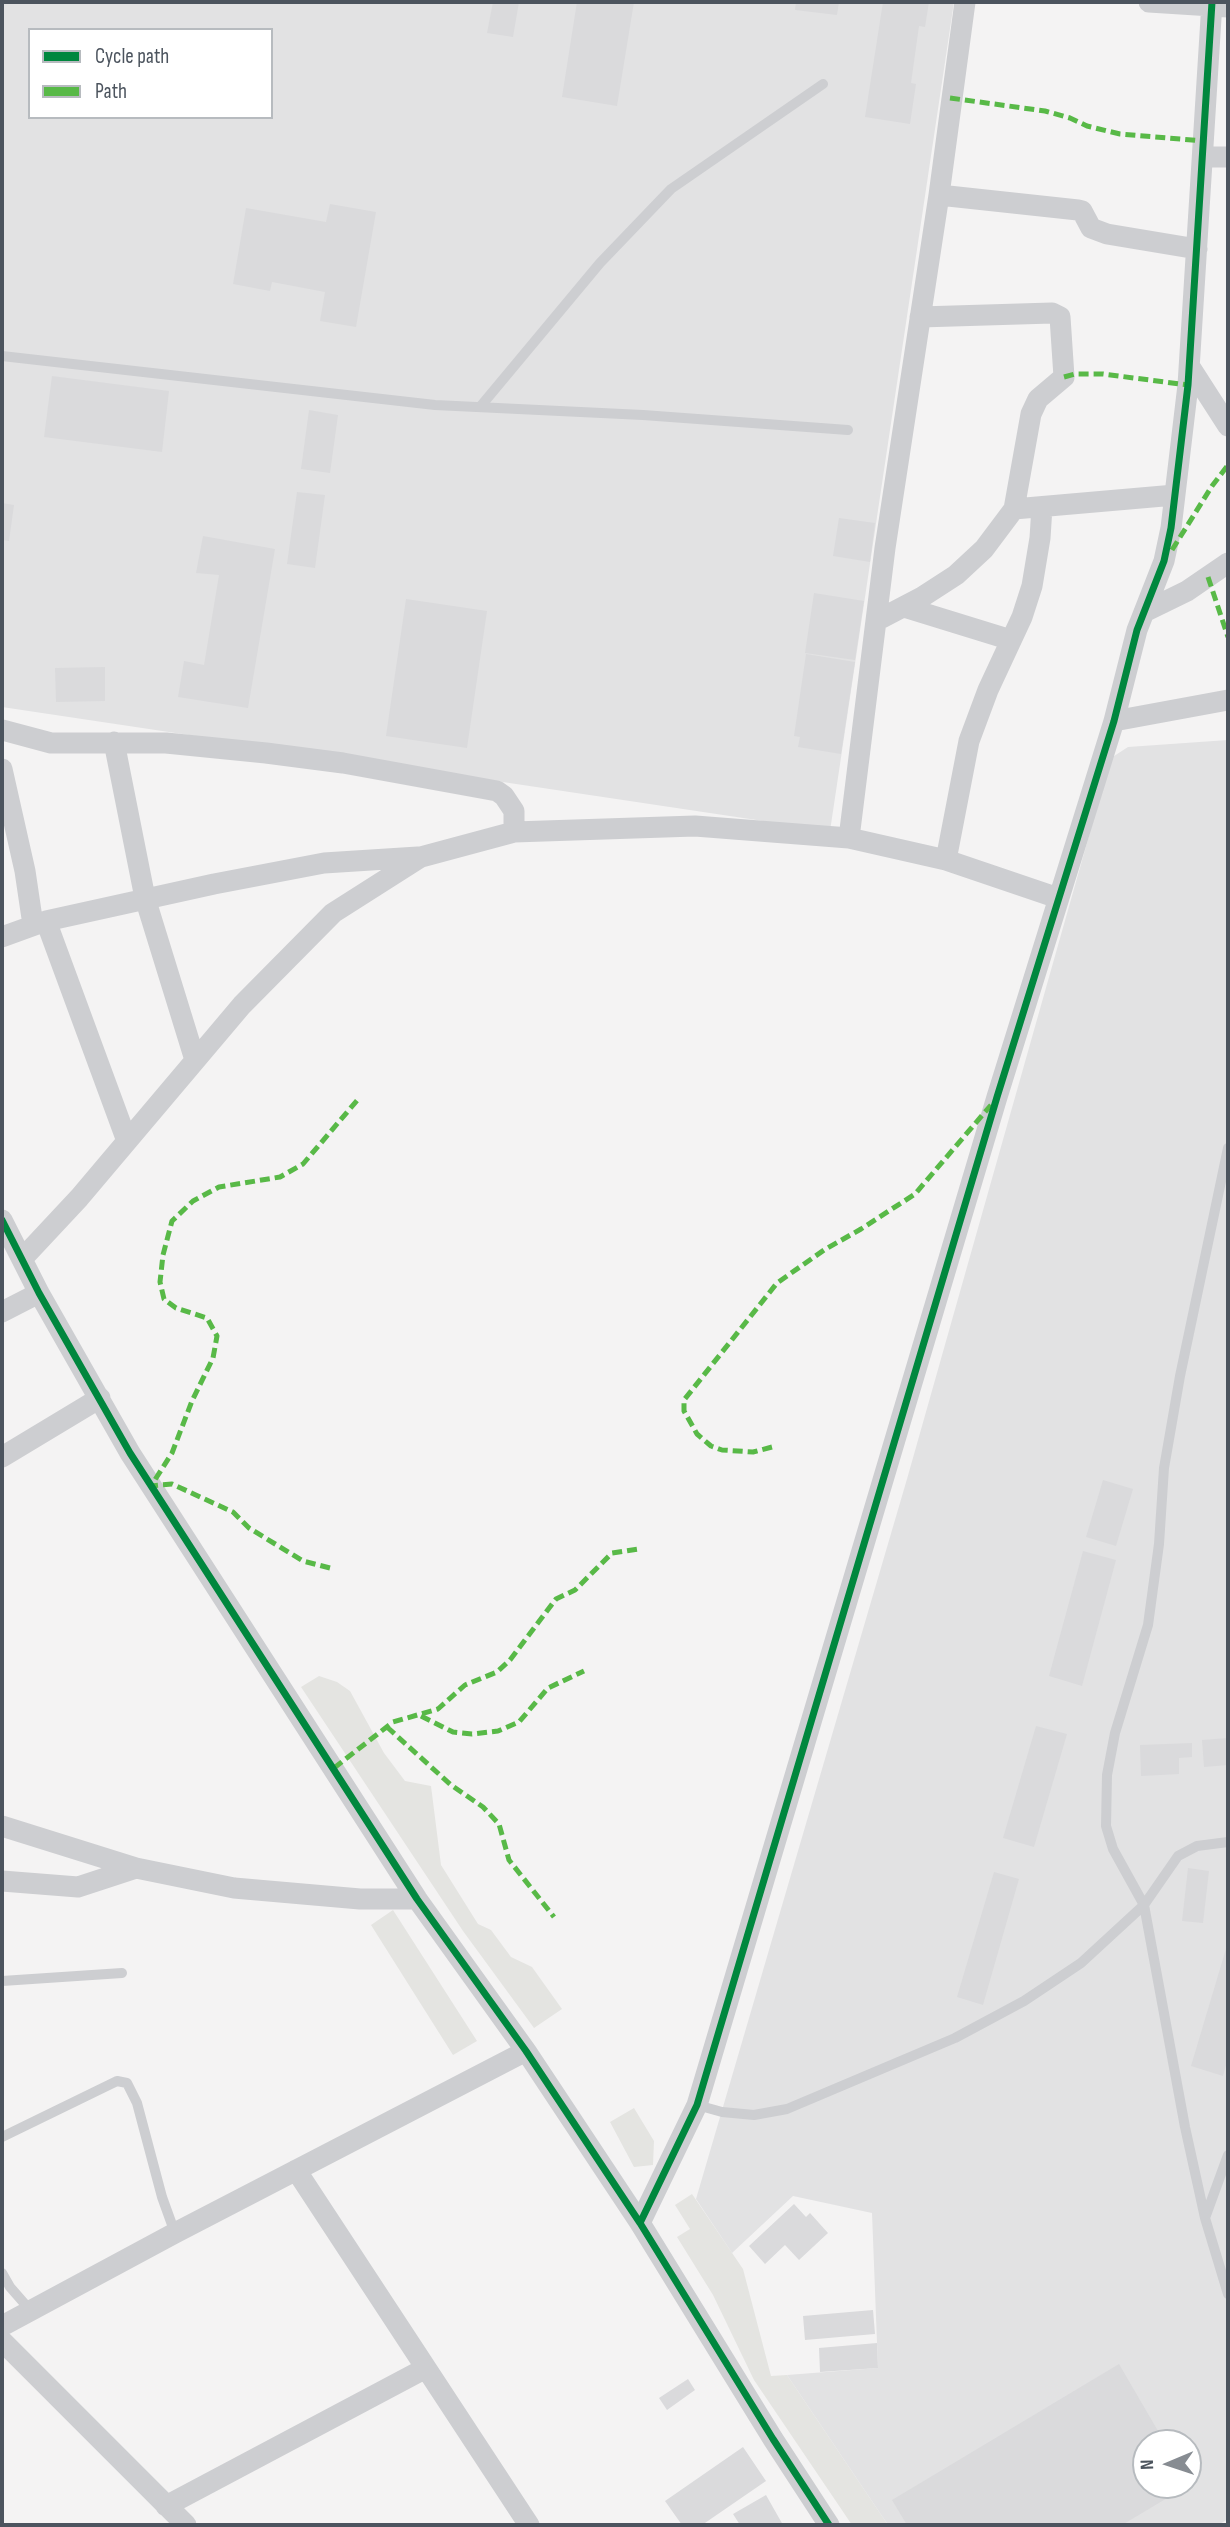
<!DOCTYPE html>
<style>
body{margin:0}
#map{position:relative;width:1230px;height:2527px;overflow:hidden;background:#f4f3f3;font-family:"Sofia Sans Condensed",sans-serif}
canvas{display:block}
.frame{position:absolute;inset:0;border:4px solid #4c545e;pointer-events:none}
.legend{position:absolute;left:28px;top:28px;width:245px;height:91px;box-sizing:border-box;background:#fff;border:2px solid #b7bbbf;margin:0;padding:9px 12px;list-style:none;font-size:21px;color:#4c545e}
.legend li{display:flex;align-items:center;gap:14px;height:35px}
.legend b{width:35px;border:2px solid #b7bbbf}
.north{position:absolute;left:1132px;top:2429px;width:70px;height:70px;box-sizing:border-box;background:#fff;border:2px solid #b7bbbf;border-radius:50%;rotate:268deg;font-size:19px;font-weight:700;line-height:28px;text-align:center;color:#4c545e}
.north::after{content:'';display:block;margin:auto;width:24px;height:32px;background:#878c92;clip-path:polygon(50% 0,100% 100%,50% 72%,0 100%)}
</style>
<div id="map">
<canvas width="1230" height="2527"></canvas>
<div class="frame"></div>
<ul class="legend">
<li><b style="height:9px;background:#00873e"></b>Cycle path</li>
<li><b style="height:9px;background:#58b947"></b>Path</li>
</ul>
<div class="north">N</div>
</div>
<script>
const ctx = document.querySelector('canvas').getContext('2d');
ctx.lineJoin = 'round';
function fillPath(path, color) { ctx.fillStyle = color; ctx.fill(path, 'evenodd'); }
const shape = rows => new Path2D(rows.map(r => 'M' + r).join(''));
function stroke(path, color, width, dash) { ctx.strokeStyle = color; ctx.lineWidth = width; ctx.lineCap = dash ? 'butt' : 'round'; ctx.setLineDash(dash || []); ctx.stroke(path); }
fillPath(shape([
 [319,1676,337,1682,350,1691,384,1753,405,1781,431,1786,441,1865,478,1924,491,1930,511,1957,532,1967,562,2009,534,2028,463,1931,301,1687],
 [393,1910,477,2041,453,2055,371,1925],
 [634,2108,654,2141,653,2165,634,2167,610,2122],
 [692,2194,743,2269,771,2376,787,2375,888,2525,852,2525,754,2380,713,2295,677,2237,690,2229,675,2205]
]), '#e4e4e1');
fillPath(shape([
 [2,2,954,2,830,831,2,707],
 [30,30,271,30,271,117,30,117],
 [1228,740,1228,2519,1218,2525,888,2525,787,2375,878,2368,872,2213,793,2196,732,2253,696,2199,907,1479,1111,758,1128,747],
 [1146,2443,1188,2443,1188,2485,1146,2485]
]), '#e2e2e3');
fillPath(shape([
 [493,2,519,2,513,37,487,33],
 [577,2,634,2,617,106,562,97],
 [796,2,839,2,837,15,795,10],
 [883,2,929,2,925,27,919,26,911,83,916,84,910,124,865,117],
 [330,204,376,212,356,327,320,321,325,292,272,282,270,291,233,284,246,208,326,222],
 [52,376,169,391,162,452,44,437],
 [309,410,338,415,330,473,301,469],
 [297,492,325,495,315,568,287,564],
 [2,503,14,505,9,541,2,540],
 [839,518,875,523,870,562,833,556],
 [203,536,275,549,248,708,178,697,184,661,204,665,219,575,196,573],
 [814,593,864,601,855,660,805,653],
 [406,599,487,611,467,748,386,736],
 [806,654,855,662,841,754,798,747,800,737,794,736],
 [105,667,105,701,56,702,55,668],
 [1103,1480,1133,1489,1116,1546,1086,1537],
 [1083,1551,1116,1560,1082,1686,1049,1676],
 [1036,1726,1067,1734,1034,1847,1003,1838],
 [1228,1738,1228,1765,1204,1767,1202,1740],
 [1192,1743,1192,1757,1179,1758,1179,1774,1141,1776,1140,1745],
 [1188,1868,1209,1871,1203,1923,1182,1921],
 [994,1872,1019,1879,983,2005,957,1997],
 [1228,1942,1228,2058,1223,2076,1191,2066],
 [794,2204,806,2217,810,2213,828,2233,799,2260,785,2245,765,2264,749,2246],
 [873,2310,875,2334,805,2340,803,2316],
 [877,2343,878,2368,820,2372,819,2348],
 [1119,2364,1165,2443,1146,2443,1146,2485,1189,2485,1122,2525,907,2525,892,2500],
 [688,2379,695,2390,667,2410,659,2398],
 [743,2447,766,2481,702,2525,682,2525,665,2501],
 [766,2495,783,2525,740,2525,733,2514]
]), '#dadadc');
stroke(shape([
 [2,356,435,405,643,415,848,430],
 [480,407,600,263,671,189,823,84],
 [1228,1148,1180,1376,1164,1468,1159,1544,1148,1625,1115,1733,1107,1775,1106,1826,1113,1849,1144,1905,1185,2127,1205,2218,1228,2294],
 [2,1981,122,1973],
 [697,2105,722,2112,754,2115,787,2109,955,2038,1024,2001,1081,1963,1144,1905,1178,1856,1197,1846,1228,1842],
 [2,2137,117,2081,127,2083,137,2103,162,2197,175,2233],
 [1205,2218,1228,2155],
 [2,2273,10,2287,31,2311]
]), '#cdced1', 10);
stroke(shape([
 [1149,2,1228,7],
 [1203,157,1228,157],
 [939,195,1078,210,1082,211,1091,228,1107,234,1197,249],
 [920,317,1052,313,1060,317,1064,377,1038,399,1031,414,1014,509],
 [1190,367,1228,426],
 [904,607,1011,640],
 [1144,612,1187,591,1228,563],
 [878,620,922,597,956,575,984,549,1014,509,1175,495],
 [1114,721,1228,700],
 [2,730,51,743,166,743,266,753,343,763,497,791,504,796,514,811,514,832],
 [114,742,145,898,195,1060],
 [2,769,25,871,33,925],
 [849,838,885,548,939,195,965,2],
 [946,860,969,741,988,690,1022,617,1032,586,1040,538,1042,507],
 [46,921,127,1141],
 [2,937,46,921,214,884,324,863,418,857],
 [2,1220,39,1293,130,1453,417,1899,526,2051,640,2223,773,2439,829,2525],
 [22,1259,79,1198,242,1005,333,913,421,857,514,832,695,826,849,838,946,860,1058,898],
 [2,1312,39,1293],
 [2,1457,100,1398],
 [2,1826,136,1868,234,1888,360,1899,417,1899],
 [2,1881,78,1887,136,1868],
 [296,2170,529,2525],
 [640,2223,697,2105,997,1097,1114,721,1137,630,1164,561,1171,528,1188,385,1212,2],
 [2,2326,175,2233,526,2051],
 [2,2341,186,2525],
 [166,2506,426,2368]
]), '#cdced1', 21);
stroke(shape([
 [950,98,1045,111,1070,118,1087,126,1120,134,1203,141],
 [1064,377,1075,374,1103,374,1188,385],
 [1172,550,1212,486,1228,465],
 [1208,577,1228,637],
 [772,1447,753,1452,722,1450,711,1446,697,1434,684,1411,684,1400,777,1283,824,1250,861,1229,915,1194,991,1105],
 [330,1568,303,1561,249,1528,233,1512,172,1484,151,1486,172,1453,192,1401,213,1358,217,1336,207,1318,176,1308,164,1299,160,1282,163,1255,172,1221,193,1201,219,1187,280,1177,303,1164,360,1097],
 [421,1716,453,1732,472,1734,498,1731,519,1722,548,1688,584,1671],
 [387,1727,451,1785,483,1807,499,1824,509,1860,554,1917],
 [334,1768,393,1722,438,1709,465,1685,497,1672,510,1660,556,1599,575,1590,612,1553,638,1549]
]), '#58b947', 5, [10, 5]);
stroke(shape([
 [2,1220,39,1293,130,1453,417,1899,526,2051,640,2223,773,2439,829,2525],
 [640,2223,697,2105,997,1097,1114,721,1137,630,1164,561,1171,528,1188,385,1212,2]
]), '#00873e', 7);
</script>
